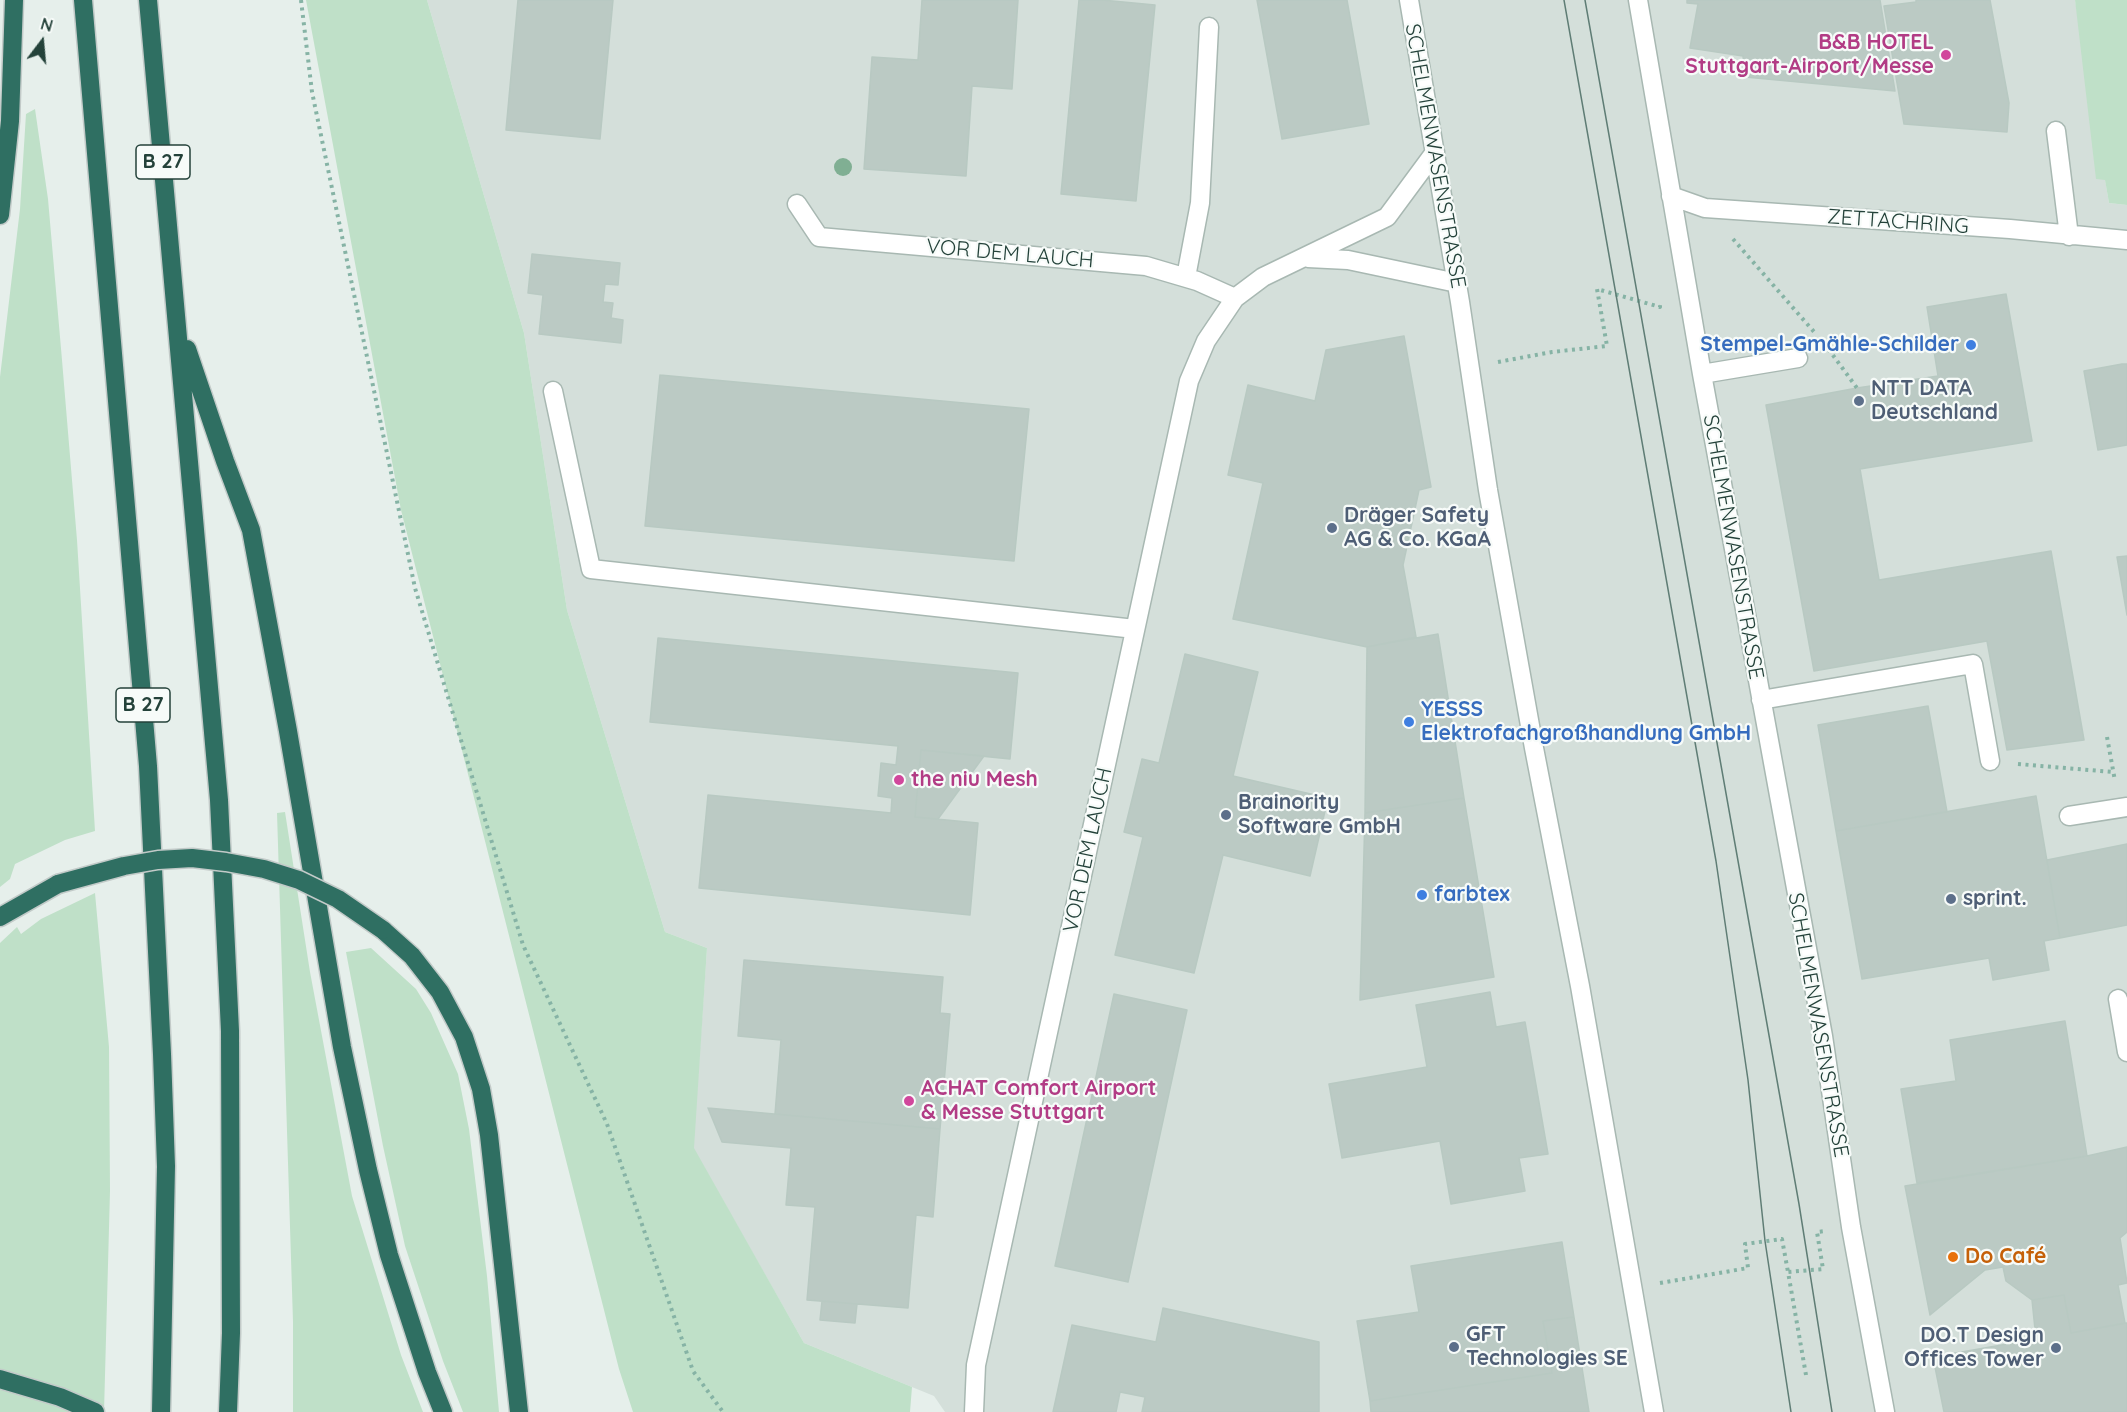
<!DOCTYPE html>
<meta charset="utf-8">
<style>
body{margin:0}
#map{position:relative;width:2127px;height:1412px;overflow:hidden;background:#e6efeb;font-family:Quicksand,sans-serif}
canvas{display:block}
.north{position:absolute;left:12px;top:12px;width:60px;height:60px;-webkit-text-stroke:4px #f7fbf9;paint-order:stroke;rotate:16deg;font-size:16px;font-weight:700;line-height:24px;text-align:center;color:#24423a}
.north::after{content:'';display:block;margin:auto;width:21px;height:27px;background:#24423a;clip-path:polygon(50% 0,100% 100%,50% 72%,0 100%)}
</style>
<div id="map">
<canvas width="2127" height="1412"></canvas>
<div class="north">N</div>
</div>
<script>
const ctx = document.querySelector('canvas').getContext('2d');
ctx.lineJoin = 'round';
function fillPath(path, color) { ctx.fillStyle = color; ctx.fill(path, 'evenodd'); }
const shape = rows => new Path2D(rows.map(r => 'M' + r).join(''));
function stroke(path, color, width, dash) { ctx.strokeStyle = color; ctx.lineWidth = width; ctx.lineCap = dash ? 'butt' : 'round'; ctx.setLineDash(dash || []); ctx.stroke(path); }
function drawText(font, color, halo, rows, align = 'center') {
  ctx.font = font + ' Quicksand,sans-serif'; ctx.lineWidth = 4.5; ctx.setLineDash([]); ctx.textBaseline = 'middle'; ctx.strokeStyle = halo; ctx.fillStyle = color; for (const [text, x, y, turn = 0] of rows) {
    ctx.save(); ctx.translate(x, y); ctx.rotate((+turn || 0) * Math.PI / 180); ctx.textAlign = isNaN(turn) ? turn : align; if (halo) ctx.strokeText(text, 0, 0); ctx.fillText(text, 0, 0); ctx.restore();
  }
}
fillPath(shape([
 [427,0,2075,0,2109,203,2127,205,2127,1412,945,1412,934,1396,804,1343,693,1148,707,948,665,932,567,610,524,333]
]), '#d4dfda');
fillPath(shape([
 [306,0,427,0,524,333,567,610,665,932,707,948,694,1148,804,1343,912,1387,910,1412,633,1412,619,1369,401,510],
 [2075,0,2127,0,2127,205,2109,203,2105,180,2096,179],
 [35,109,48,199,62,360,77,540,95,831,65,840,15,864,10,879,0,887,0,377,20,209,26,114],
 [285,812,310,972,352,1196,401,1355,423,1412,293,1412,293,1322,277,813],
 [95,893,109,1047,110,1191,104,1412,0,1412,0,943,17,927,21,934,41,919],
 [371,948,416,989,431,1013,458,1074,469,1129,487,1276,499,1412,463,1412,443,1361,405,1246,383,1146,346,952]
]), '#bfe0c8');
const building = shape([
 [518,0,613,0,600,139,506,130,518,0],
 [922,0,1018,0,1012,89,972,86,966,176,864,169,872,57,918,60,922,0],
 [1079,0,1102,0,1155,5,1136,201,1061,194,1079,0],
 [1257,0,1347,0,1369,124,1282,139,1257,0],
 [1687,0,1880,0,1895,91,1745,77,1743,56,1690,48,1698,4,1687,3,1687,0],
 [1916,0,1990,0,2009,103,2007,132,1904,124,1884,6,1916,2,1916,0],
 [532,254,620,263,618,285,605,284,603,302,613,303,611,318,623,320,621,343,539,334,543,295,528,293,532,254],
 [2006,294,2032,441,1860,469,1879,580,2051,551,2084,740,2007,750,1987,641,1814,671,1766,405,1857,388,1938,376,1927,307,2006,294],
 [1404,336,1431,487,1419,490,1403,565,1416,637,1367,647,1233,619,1263,483,1228,475,1248,385,1315,401,1326,350,1404,336],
 [2122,364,2127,364,2127,445,2098,450,2084,371,2122,364],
 [660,375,1029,409,1014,561,645,526,660,375],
 [2127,556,2127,615,2117,557,2127,556],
 [1438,634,1464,798,1365,813,1367,647,1438,634],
 [658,638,1018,673,1010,759,921,750,915,817,978,823,970,915,699,888,708,795,891,813,892,798,878,796,881,763,896,765,898,746,650,722,658,638],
 [1185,654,1258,672,1233,776,1328,798,1310,876,1223,855,1194,973,1115,955,1143,837,1124,832,1142,759,1159,763,1185,654],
 [1928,706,1947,812,1836,831,1818,725,1928,706],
 [921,750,984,756,938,819,915,817,921,750],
 [2036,796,2060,938,2044,941,2049,970,1993,980,1989,958,1862,979,1836,831,2036,796],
 [1464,798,1494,977,1360,1000,1365,813,1464,798],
 [2127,844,2127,925,2060,938,2047,860,2127,844],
 [744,960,943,977,940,1013,950,1014,940,1129,775,1114,781,1040,738,1036,744,960],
 [1490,992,1496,1027,1525,1022,1548,1154,1519,1158,1525,1191,1451,1204,1440,1141,1342,1158,1329,1084,1427,1067,1416,1005,1490,992],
 [1114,994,1187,1010,1128,1282,1055,1266,1114,994],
 [2065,1021,2087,1156,1917,1183,1901,1089,1956,1081,1950,1040,2065,1021],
 [708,1108,940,1129,933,1217,916,1215,908,1308,807,1300,815,1207,786,1205,791,1148,722,1142,708,1108],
 [2127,1147,2127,1232,2120,1238,2127,1283,2118,1285,2125,1323,2071,1333,2064,1295,2032,1300,2006,1281,2003,1267,1985,1270,1930,1315,1905,1186,2087,1156,2127,1147],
 [1562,1242,1574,1317,1543,1321,1552,1373,1370,1401,1357,1321,1419,1312,1411,1266,1562,1242],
 [2064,1295,2071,1333,2127,1323,2127,1412,1944,1412,1933,1357,2036,1339,2032,1300,2064,1295],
 [822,1301,857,1304,855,1323,820,1320,822,1301],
 [1163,1308,1319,1342,1319,1412,1142,1412,1145,1397,1120,1392,1116,1412,1053,1412,1072,1325,1156,1342,1163,1308],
 [1574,1317,1589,1412,1371,1412,1370,1401,1552,1373,1543,1321,1574,1317]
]);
fillPath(building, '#bbcac4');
stroke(building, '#b8c9c2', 1.5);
const minor = shape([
 [1409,0,1460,302,1488,490,1534,748,1580,986,1654,1412],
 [1638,0,1702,374,1823,1036,1851,1227,1885,1412],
 [2056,131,2069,236],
 [1671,196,1705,208,2010,229,2127,240],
 [797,204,819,237,1146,266,1197,281,1235,298],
 [1308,258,1348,260,1457,283],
 [1186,277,1200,203,1209,27],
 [1702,374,1798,358],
 [553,391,591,569,1135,629],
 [1761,700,1973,664,1990,761],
 [2069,816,2127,807],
 [2118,999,2127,1052],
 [974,1412,976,1365,1189,381,1206,341,1235,298,1263,277,1387,217,1435,152]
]);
const highway = shape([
 [83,0,148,766,162,1054,166,1166,161,1412],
 [148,0,219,800,230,1031,231,1333,228,1412],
 [0,215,10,121,14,0],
 [187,349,225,461,251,530,288,731,342,1047,368,1170,389,1255,427,1372,443,1412],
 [0,917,58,884],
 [383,930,412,956,440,992,464,1037,481,1089,489,1135,519,1412],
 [0,1379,60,1397,95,1412]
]);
stroke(minor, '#a8b8b2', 21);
stroke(highway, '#c2cac8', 21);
stroke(shape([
 [301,0,312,92,415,588,523,945,607,1124,693,1371,723,1412],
 [1733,239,1815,333],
 [1824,343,1857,388],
 [1498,362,1552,352,1607,346,1597,289,1660,307,1660,305],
 [2107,737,2115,781],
 [2018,764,2113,772],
 [1660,1283,1748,1268,1745,1244,1782,1239,1788,1272],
 [1806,1375,1788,1272,1823,1269,1817,1232,1825,1231]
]), '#86b3a5', 4, [3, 4.5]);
stroke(minor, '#fff', 18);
stroke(highway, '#2f6f62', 18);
stroke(shape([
 [1564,0,1716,861,1748,1080,1765,1241,1791,1412],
 [1585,0,1799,1204,1832,1412]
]), '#5f7d75', 1.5);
const highwayBridge = shape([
 [58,884,124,866,158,860,192,858,226,862,264,869,299,880,338,899,383,930]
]);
stroke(highwayBridge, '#c2cac8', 21, []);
stroke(highwayBridge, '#2f6f62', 18);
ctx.fillStyle = '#80af93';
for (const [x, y] of [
 [843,167]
]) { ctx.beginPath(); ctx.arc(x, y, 9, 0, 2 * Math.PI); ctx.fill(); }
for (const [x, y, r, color] of [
 [1946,55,6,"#d1479c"],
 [1971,345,6,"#3f7fe0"],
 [1859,401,6,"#5c6f8a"],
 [1332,528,6,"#5c6f8a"],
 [1409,722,6,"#3f7fe0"],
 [899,780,6,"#d1479c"],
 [1226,815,6,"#5c6f8a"],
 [1422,895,6,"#3f7fe0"],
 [1951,899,6,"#5c6f8a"],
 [909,1101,6,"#d1479c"],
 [1953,1257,6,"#e8710a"],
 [1454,1347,6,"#5c6f8a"],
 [2056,1348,6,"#5c6f8a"]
]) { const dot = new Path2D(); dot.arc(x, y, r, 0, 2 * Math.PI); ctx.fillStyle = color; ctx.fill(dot); stroke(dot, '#f7fbf9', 2); }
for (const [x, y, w] of [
 [163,162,54],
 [143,705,54]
]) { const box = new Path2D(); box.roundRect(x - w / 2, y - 17, w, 34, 4.5); ctx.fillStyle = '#f7fbf9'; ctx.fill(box); stroke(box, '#24423a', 1.5); }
drawText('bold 20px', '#24423a', null, [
 ["B 27",163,162],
 ["B 27",143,705]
]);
drawText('bold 21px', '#b23c85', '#f7fbf9', [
 ["B&B HOTEL",1934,43,"right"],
 ["Stuttgart-Airport/Messe",1934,67,"right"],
 ["the niu Mesh",911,780],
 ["ACHAT Comfort Airport",921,1089],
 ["& Messe Stuttgart",921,1113]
], 'left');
drawText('21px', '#24423a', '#f7fbf9', [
 ["SCHELMENWASENSTRASSE",1435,156,80],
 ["ZETTACHRING",1898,222,4],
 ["VOR DEM LAUCH",1010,254,5],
 ["SCHELMENWASENSTRASSE",1733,547,80],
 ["VOR DEM LAUCH",1088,850,-78],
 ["SCHELMENWASENSTRASSE",1818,1025,80]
]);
drawText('bold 21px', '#366cbe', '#f7fbf9', [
 ["Stempel-Gmähle-Schilder",1959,345,"right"],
 ["YESSS",1421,710],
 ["Elektrofachgroßhandlung GmbH",1421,734],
 ["farbtex",1434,895]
], 'left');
drawText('bold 21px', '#4e5e75', '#f7fbf9', [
 ["NTT DATA",1871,389],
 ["Deutschland",1871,413],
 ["Dräger Safety",1344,516],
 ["AG & Co. KGaA",1344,540],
 ["Brainority",1238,803],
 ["Software GmbH",1238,827],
 ["sprint.",1963,899],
 ["GFT",1466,1335],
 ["Technologies SE",1466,1359],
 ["DO.T Design",2044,1336,"right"],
 ["Offices Tower",2044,1360,"right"]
], 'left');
drawText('bold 21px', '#c56008', '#f7fbf9', [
 ["Do Café",1965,1257]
], 'left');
</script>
